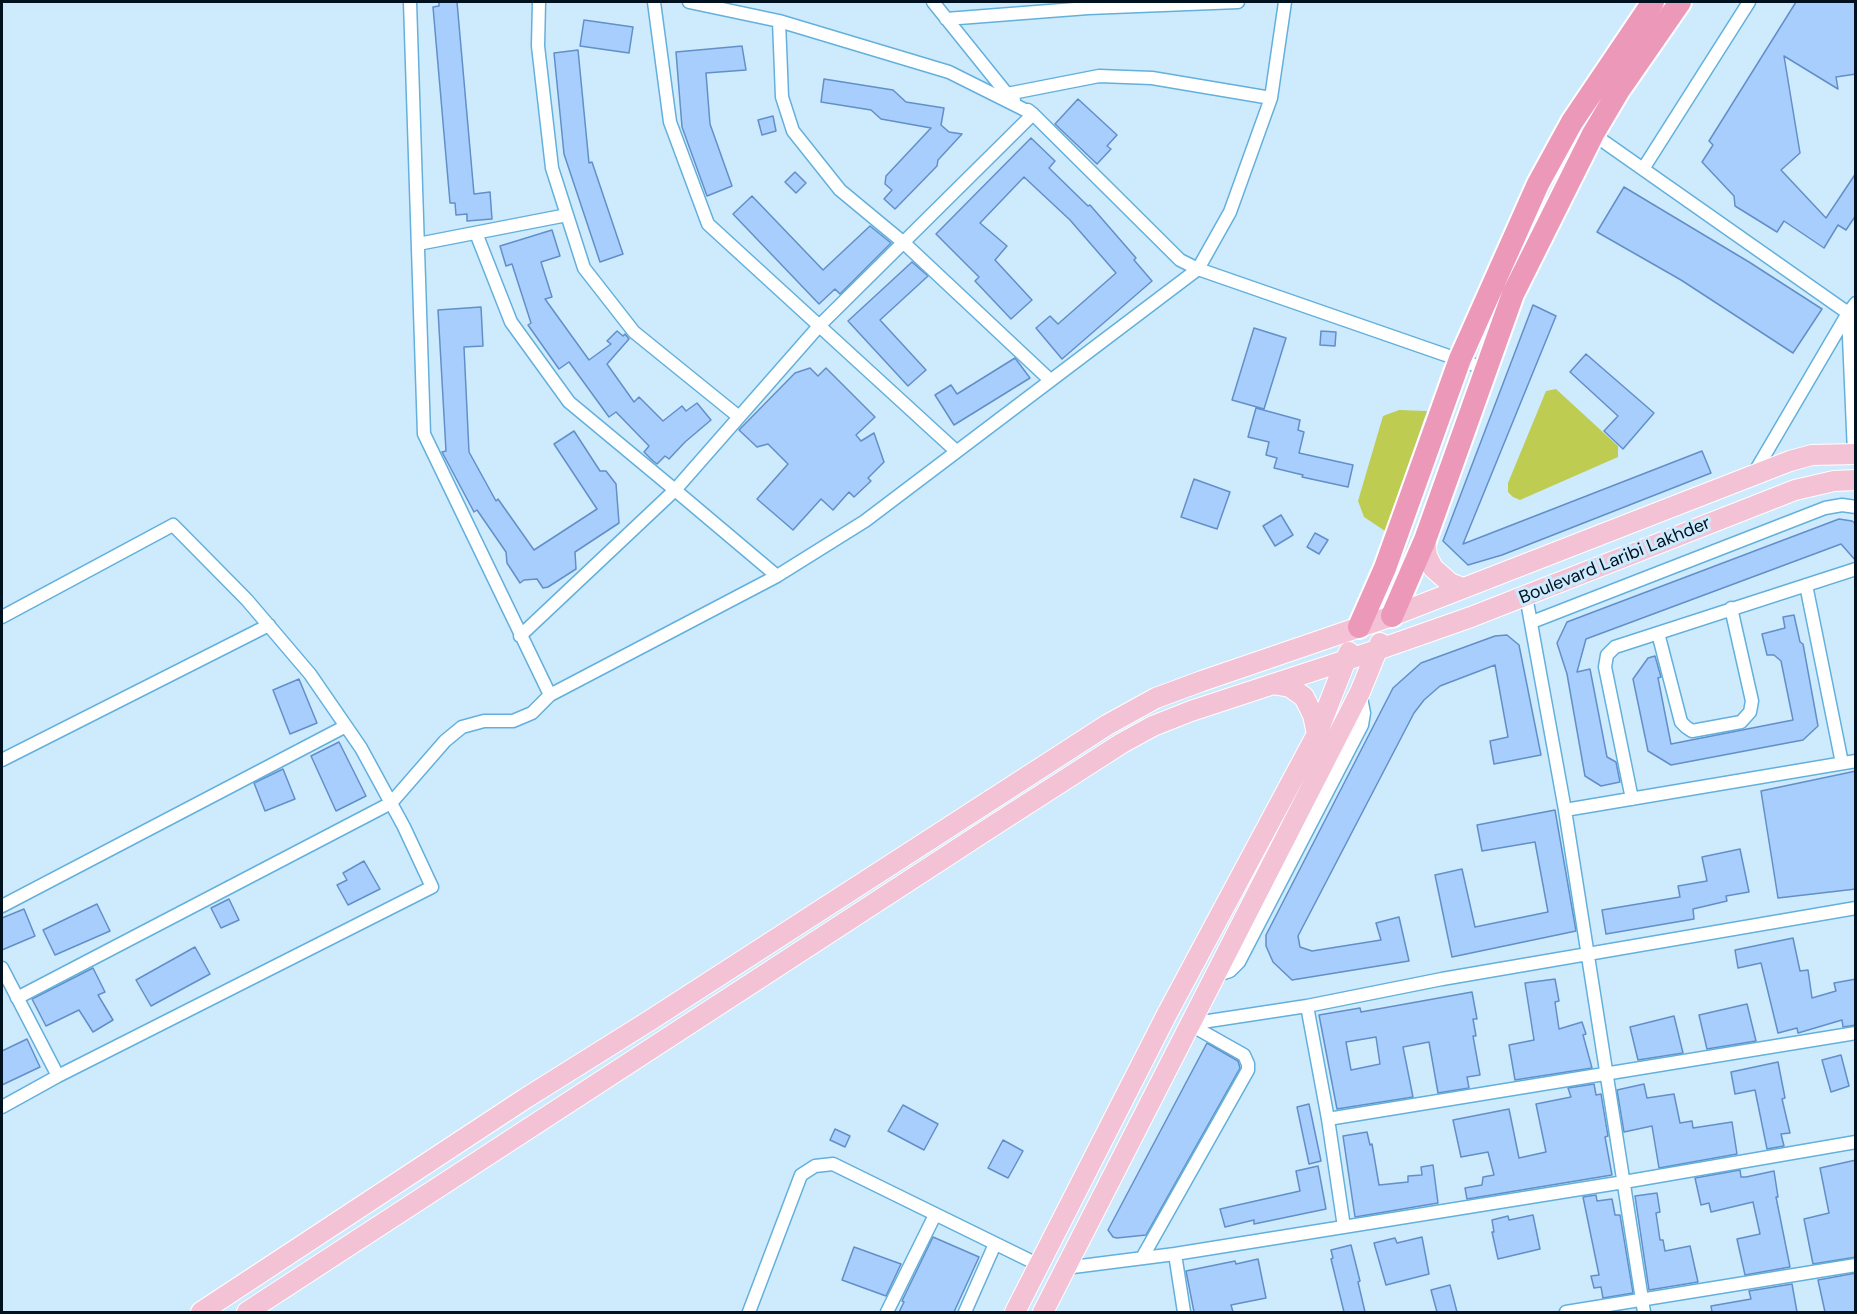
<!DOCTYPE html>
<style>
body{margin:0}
#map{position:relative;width:1857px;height:1314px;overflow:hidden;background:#ceebfe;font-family:"DM Sans",sans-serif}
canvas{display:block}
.frame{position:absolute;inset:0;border:3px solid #00121f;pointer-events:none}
</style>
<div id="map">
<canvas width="1857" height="1314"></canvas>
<div class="frame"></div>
</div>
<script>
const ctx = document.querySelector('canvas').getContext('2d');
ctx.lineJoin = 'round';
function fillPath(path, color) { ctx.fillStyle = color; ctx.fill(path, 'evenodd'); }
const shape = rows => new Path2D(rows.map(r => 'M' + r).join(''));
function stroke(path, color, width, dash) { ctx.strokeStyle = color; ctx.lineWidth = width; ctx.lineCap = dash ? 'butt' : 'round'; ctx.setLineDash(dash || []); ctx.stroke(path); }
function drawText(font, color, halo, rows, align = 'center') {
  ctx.font = font + ' "DM Sans",sans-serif'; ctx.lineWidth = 6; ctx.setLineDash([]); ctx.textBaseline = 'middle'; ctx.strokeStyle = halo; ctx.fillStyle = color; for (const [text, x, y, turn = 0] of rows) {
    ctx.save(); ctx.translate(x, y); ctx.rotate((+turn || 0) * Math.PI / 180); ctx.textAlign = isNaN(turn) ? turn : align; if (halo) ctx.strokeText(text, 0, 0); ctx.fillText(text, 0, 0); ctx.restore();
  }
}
fillPath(shape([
 [1556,389,1618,446,1618,457,1520,500,1513,497,1508,492,1508,483,1546,391],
 [1399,410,1427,411,1385,531,1364,517,1358,501,1383,416]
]), '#becc52');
const building = shape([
 [439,2,457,2,474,194,490,192,492,219,467,221,467,214,456,215,455,203,450,203,433,7,439,6,439,2],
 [1796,2,1856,2,1856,74,1836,77,1838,89,1784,56,1800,153,1781,170,1826,218,1856,173,1856,215,1846,230,1838,225,1824,248,1784,221,1777,232,1735,206,1734,196,1702,162,1713,145,1709,141,1796,2],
 [584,20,633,27,629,53,580,46,584,20],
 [742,46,746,70,706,73,710,124,732,186,707,196,682,127,676,52,742,46],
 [578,50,589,163,592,162,623,254,600,262,564,154,554,53,578,50],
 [824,79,893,90,906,102,944,108,941,125,949,132,962,134,938,160,937,166,895,209,884,199,892,190,885,184,886,176,931,128,881,119,871,110,821,102,824,79],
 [1078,99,1117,135,1107,146,1111,149,1097,164,1055,124,1078,99],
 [773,116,776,131,762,135,758,120,773,116],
 [1031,138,1055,161,1049,168,1088,206,1090,205,1136,258,1134,260,1152,281,1062,359,1036,328,1050,316,1058,324,1116,273,1070,220,1024,177,980,223,1007,246,995,260,1032,300,1011,319,975,281,979,277,936,234,1031,138],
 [795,172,806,183,796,193,785,182,795,172],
 [1624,187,1749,262,1822,309,1793,353,1681,280,1597,232,1624,187],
 [752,196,823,270,870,226,891,243,840,294,835,289,819,304,733,214,752,196],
 [552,230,560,256,541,262,552,297,545,299,589,360,611,344,607,341,617,331,623,336,625,334,629,339,607,364,634,402,639,397,663,421,682,406,686,411,697,403,711,420,685,442,669,459,665,456,657,464,653,461,644,452,649,446,616,412,609,417,569,362,559,369,528,325,531,323,512,264,506,266,500,246,552,230],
 [912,262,928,276,880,320,926,370,908,386,848,321,912,262],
 [1533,305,1556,316,1463,544,1702,451,1711,473,1502,555,1468,565,1443,541,1533,305],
 [481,307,483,346,464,347,469,452,496,501,498,499,534,550,597,509,554,444,574,431,600,471,606,471,616,484,619,523,575,552,576,569,548,587,543,588,537,579,524,580,520,583,507,563,506,552,477,510,474,512,442,452,446,451,438,310,481,307],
 [1254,328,1286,338,1264,409,1232,400,1254,328],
 [1321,331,1336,332,1335,346,1320,345,1321,331],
 [1586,354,1654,413,1623,449,1604,431,1618,416,1570,372,1586,354],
 [1015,358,1030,378,954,425,935,395,951,385,957,394,1015,358],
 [810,368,818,376,826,368,875,417,856,435,861,441,874,433,884,462,868,478,871,481,854,497,849,492,833,510,821,499,793,530,757,499,788,464,768,444,757,447,739,430,795,373,810,368],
 [1256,408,1300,420,1298,430,1304,432,1299,453,1353,465,1348,487,1302,477,1303,475,1274,468,1277,458,1266,455,1269,442,1248,437,1256,408],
 [1194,479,1230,492,1217,529,1181,517,1194,479],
 [1281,515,1293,535,1275,546,1263,526,1281,515],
 [1839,519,1852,521,1856,524,1856,561,1841,544,1586,639,1577,672,1590,669,1607,757,1616,762,1620,782,1601,786,1585,776,1567,674,1557,643,1567,622,1839,519],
 [1315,533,1328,540,1319,554,1307,547,1315,533],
 [1794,615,1800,642,1803,644,1818,726,1803,740,1671,765,1648,751,1633,679,1648,658,1655,656,1661,677,1658,678,1671,744,1793,720,1781,661,1774,655,1767,655,1762,634,1785,628,1783,617,1794,615],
 [1507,635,1519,645,1541,755,1494,764,1490,741,1508,737,1495,665,1440,686,1424,700,1414,713,1298,936,1300,947,1312,951,1381,940,1376,923,1399,917,1409,961,1292,980,1273,962,1266,946,1266,935,1393,688,1421,663,1495,636,1507,635],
 [299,679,317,723,290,734,273,690,299,679],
 [339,742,366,796,336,811,311,756,339,742],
 [283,769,295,799,265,811,254,783,283,769],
 [1856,771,1856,889,1778,898,1761,791,1856,771],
 [1555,810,1576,931,1452,957,1435,875,1462,869,1475,927,1548,912,1535,842,1482,851,1477,825,1555,810],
 [1740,849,1749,892,1726,896,1727,901,1693,909,1694,919,1606,934,1602,910,1680,897,1678,886,1707,881,1702,857,1740,849],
 [364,861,380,889,348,905,337,885,347,880,343,873,364,861],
 [229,899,239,920,221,928,211,908,229,899],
 [97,904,110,931,55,955,43,930,97,904],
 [24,909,35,936,2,950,2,918,24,909],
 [1793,938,1800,971,1808,970,1812,998,1836,991,1834,983,1856,979,1856,1025,1843,1027,1842,1020,1798,1033,1797,1028,1778,1033,1761,963,1738,968,1735,950,1793,938],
 [195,947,210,974,151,1006,136,980,195,947],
 [93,968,105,992,98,995,113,1020,93,1032,79,1010,46,1026,32,999,93,968],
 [1555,979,1559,1001,1555,1002,1559,1029,1582,1022,1586,1034,1583,1035,1592,1068,1515,1080,1509,1045,1534,1040,1525,983,1555,979],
 [1472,992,1477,1019,1473,1019,1476,1036,1473,1036,1480,1075,1467,1077,1469,1088,1438,1093,1429,1042,1403,1047,1413,1097,1337,1109,1319,1015,1360,1008,1361,1012,1472,992],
 [1376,1037,1380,1064,1351,1070,1346,1042,1376,1037],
 [1747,1004,1756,1041,1707,1049,1699,1015,1747,1004],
 [1674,1016,1683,1053,1638,1060,1630,1027,1674,1016],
 [27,1039,40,1067,2,1085,2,1051,27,1039],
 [1207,1043,1238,1061,1240,1068,1146,1235,1117,1238,1113,1237,1108,1230,1207,1043],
 [1841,1055,1849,1086,1831,1092,1822,1060,1841,1055],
 [1778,1062,1785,1098,1782,1099,1790,1133,1781,1134,1784,1146,1767,1149,1755,1090,1735,1094,1731,1072,1778,1062],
 [1594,1084,1596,1095,1601,1094,1608,1136,1605,1137,1612,1175,1467,1199,1465,1188,1482,1185,1483,1177,1494,1175,1488,1152,1461,1157,1453,1120,1509,1109,1519,1158,1546,1152,1536,1104,1571,1097,1568,1088,1594,1084],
 [1644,1084,1647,1098,1674,1094,1680,1123,1692,1121,1693,1128,1732,1122,1737,1154,1659,1168,1652,1126,1624,1132,1617,1090,1644,1084],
 [1309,1104,1321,1161,1309,1164,1297,1107,1309,1104],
 [903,1105,938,1124,924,1150,888,1131,903,1105],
 [835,1129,850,1136,845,1147,830,1140,835,1129],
 [1367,1132,1370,1145,1372,1144,1379,1185,1408,1182,1408,1176,1422,1175,1421,1167,1433,1165,1438,1203,1355,1217,1343,1136,1367,1132],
 [1003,1140,1023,1151,1008,1178,988,1168,1003,1140],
 [1856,1160,1856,1257,1813,1264,1804,1219,1829,1213,1820,1168,1856,1160],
 [1318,1166,1326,1209,1254,1224,1254,1220,1225,1227,1220,1209,1300,1191,1296,1171,1318,1166],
 [1740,1170,1741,1177,1746,1177,1774,1171,1778,1197,1776,1197,1790,1267,1745,1275,1737,1239,1760,1234,1753,1202,1711,1212,1709,1203,1701,1205,1695,1178,1740,1170],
 [1657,1193,1660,1212,1656,1213,1660,1240,1663,1240,1665,1251,1690,1246,1698,1282,1649,1290,1635,1196,1657,1193],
 [1596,1195,1597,1201,1612,1199,1615,1215,1620,1215,1633,1293,1603,1298,1601,1287,1594,1288,1591,1276,1599,1275,1583,1197,1596,1195],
 [1533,1215,1540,1249,1498,1259,1492,1232,1494,1232,1492,1220,1508,1216,1509,1220,1533,1215],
 [933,1237,979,1257,954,1312,899,1312,904,1302,902,1301,933,1237],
 [1422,1237,1429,1274,1386,1285,1374,1243,1395,1238,1397,1243,1422,1237],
 [1351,1245,1360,1281,1358,1282,1365,1312,1344,1312,1331,1259,1333,1258,1331,1250,1351,1245],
 [854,1247,901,1264,886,1296,842,1280,854,1247],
 [1258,1259,1266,1298,1231,1305,1233,1312,1194,1312,1186,1271,1235,1261,1236,1264,1258,1259],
 [1856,1273,1856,1312,1825,1312,1818,1280,1856,1273],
 [1792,1284,1797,1312,1712,1312,1711,1306,1751,1299,1749,1291,1792,1284],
 [1450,1285,1457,1312,1437,1312,1431,1290,1450,1285]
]);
fillPath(building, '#a8cefe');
stroke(building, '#628fc8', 1.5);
const street = shape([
 [410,2,424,434,550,695],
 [539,2,538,46,552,168,584,268,634,332,739,417],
 [654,2,670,122,708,224,956,451],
 [933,2,1007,94,1014,100],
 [1285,2,1271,98,1230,212,1198,269,1486,369],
 [946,19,1088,8,1238,2],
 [779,21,782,97,793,131,840,190,904,243,1050,380],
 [1007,94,1099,76,1152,78,1271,98],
 [1572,122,1593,134,1848,313,1856,315],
 [1643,169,1749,2],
 [476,233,511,322,569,402,675,490,520,636],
 [418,244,567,215],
 [1848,314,1854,453],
 [1753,475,1848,313,1856,303],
 [777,576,675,490,819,326,1033,114,1028,110],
 [1806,585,1842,763],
 [1526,596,1565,810,1644,1312],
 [2,617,173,525,247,600,310,674,361,748,404,827,432,887,58,1076,2,1107],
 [1532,622,1825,508,1842,505,1856,507],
 [1658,633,1681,722,1686,727,1692,731,1741,722,1750,712,1752,701,1731,608],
 [2,760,269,625],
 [1632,799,1605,667,1607,655,1615,647,1856,569],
 [1565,810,1856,761],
 [2,906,346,726],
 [2,968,58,1076],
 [1215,976,1230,971,1239,962,1362,725,1364,713,1360,693],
 [17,998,391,803,445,741,462,727,484,721,513,721,532,713,550,695,777,576,865,521,1198,269,1180,260,1033,114,949,72,779,21,689,2],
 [1307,1006,1328,1119,1344,1227],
 [1189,1024,1307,1006,1442,979,1856,908],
 [1328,1119,1856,1033],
 [1175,1254,1184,1312],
 [1142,1258,1248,1070,1248,1064,1244,1055,1189,1024],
 [1065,1268,1175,1254,1624,1182,1856,1142],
 [749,1312,801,1175,815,1166,833,1164,1039,1265],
 [887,1312,935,1215],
 [965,1312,995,1244],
 [1566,1312,1856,1265]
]);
const primary = shape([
 [1425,540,1427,556,1433,568,1450,583,1463,588],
 [1273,684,1290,687,1304,697,1313,715,1317,734],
 [201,1312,526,1098,649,1021,1107,725,1156,698,1202,681,1392,616,1790,461,1812,455,1856,454],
 [247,1312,999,822,1122,743,1153,726,1191,711,1377,650,1471,617,1795,490,1834,481,1856,480],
 [1015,1312,1167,1014,1317,734,1349,652],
 [1043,1312,1360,692,1380,643]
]);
const highway = shape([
 [1392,616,1425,540,1513,294,1593,134,1619,90,1680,2],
 [1359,627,1385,568,1460,359,1538,184,1572,122,1653,2]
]);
stroke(street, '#63b0dc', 15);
stroke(primary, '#fff', 22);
stroke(highway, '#fff', 26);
stroke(street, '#fff', 12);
stroke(primary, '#f4c2d5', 20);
stroke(highway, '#ec99b9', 22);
drawText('18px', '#00121f', '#ceebfe', [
 ["Boulevard Laribi Lakhder",1615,561,-22]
]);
</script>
